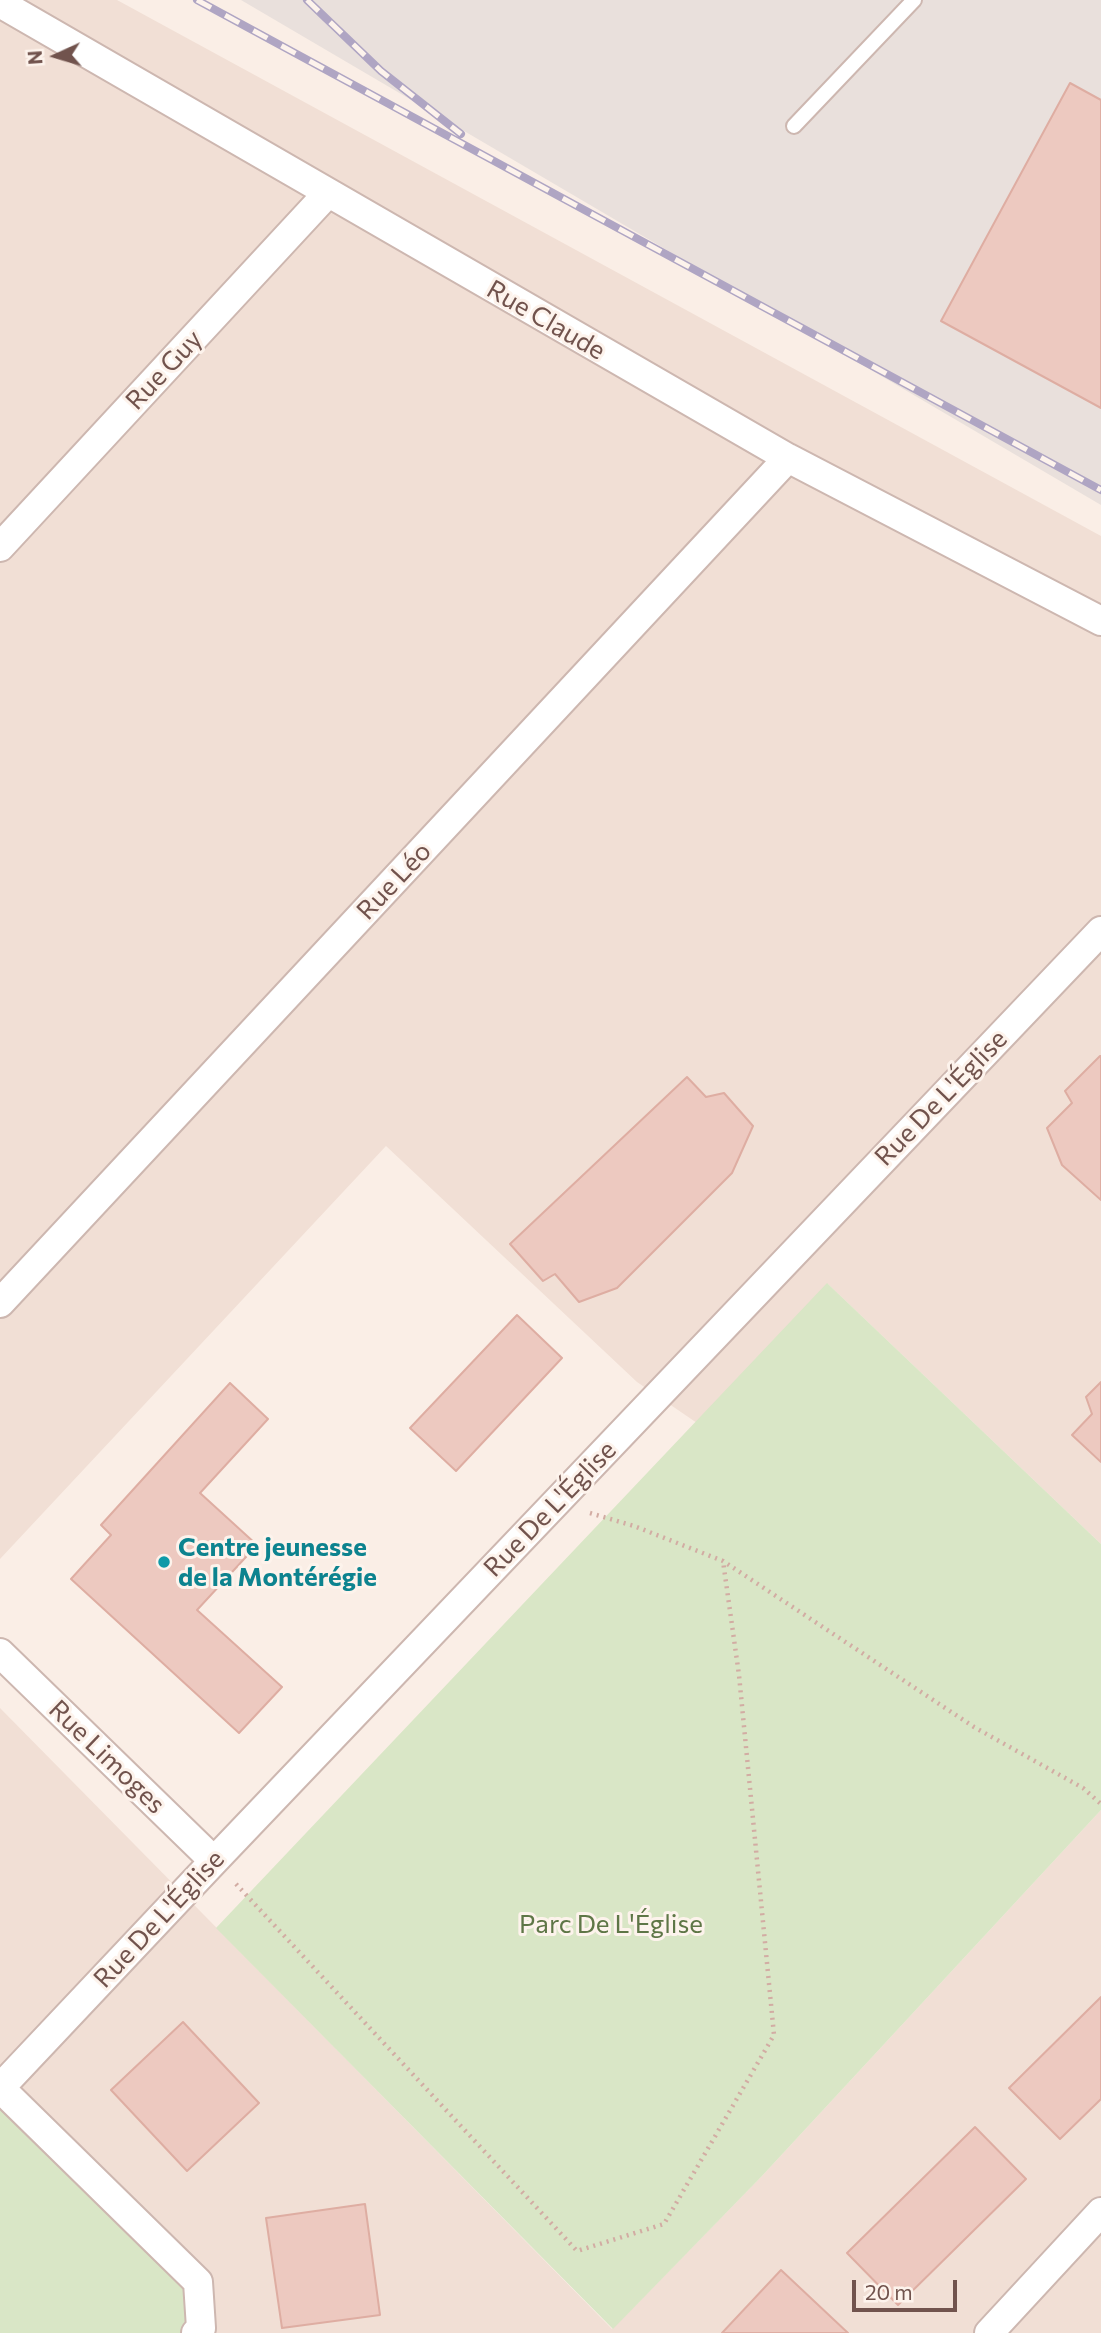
<!DOCTYPE html>
<meta charset="utf-8">
<style>
body{margin:0}
#map{position:relative;width:1101px;height:2333px;overflow:hidden;background:#faeee6;font-family:Commissioner,sans-serif}
canvas{display:block}
.north{position:absolute;left:21px;top:21px;width:70px;height:70px;-webkit-text-stroke:5px #fdf3ec;paint-order:stroke;rotate:266deg;font-size:19px;font-weight:700;line-height:28px;text-align:center;color:#71534d}
.north::after{content:'';display:block;margin:auto;width:24px;height:32px;background:#71534d;clip-path:polygon(50% 0,100% 100%,50% 72%,0 100%)}
.scale{position:absolute;left:852px;top:2280px;width:105px;height:32px;box-sizing:border-box;border:4px solid #71534d;border-top:0;padding-left:9px;font-size:21px;line-height:24px;white-space:nowrap;color:#71534d;-webkit-text-stroke:5px #fdf3ec;paint-order:stroke}
</style>
<div id="map">
<canvas width="1101" height="2333"></canvas>
<div class="north">N</div>
<div class="scale">20 m</div>
</div>
<script>
const ctx = document.querySelector('canvas').getContext('2d');
ctx.lineJoin = 'round';
function fillPath(path, color) { ctx.fillStyle = color; ctx.fill(path, 'evenodd'); }
const shape = rows => new Path2D(rows.map(r => 'M' + r).join(''));
function stroke(path, color, width, dash) { ctx.strokeStyle = color; ctx.lineWidth = width; ctx.lineCap = dash ? 'butt' : 'round'; ctx.setLineDash(dash || []); ctx.stroke(path); }
function drawText(font, color, halo, rows, align = 'center') {
  ctx.font = font + ' Commissioner,sans-serif'; ctx.lineWidth = 6; ctx.setLineDash([]); ctx.textBaseline = 'middle'; ctx.strokeStyle = halo; ctx.fillStyle = color; for (const [text, x, y, turn = 0] of rows) {
    ctx.save(); ctx.translate(x, y); ctx.rotate((+turn || 0) * Math.PI / 180); ctx.textAlign = isNaN(turn) ? turn : align; if (halo) ctx.strokeText(text, 0, 0); ctx.fillText(text, 0, 0); ctx.restore();
  }
}
fillPath(shape([
 [0,0,117,0,1101,536,1101,1544,828,1284,697,1423,637,1382,386,1146,0,1559],
 [0,1708,612,2329,762,2176,1101,1810,1101,2333,0,2333]
]), '#f1dfd5');
fillPath(shape([
 [241,0,1101,0,1101,505]
]), '#e9e0dc');
fillPath(shape([
 [827,1283,1101,1544,1101,1810,762,2176,613,2329,216,1928],
 [0,2088,198,2282,196,2333,0,2333]
]), '#d9e6c6');
const building = shape([
 [1070,83,1101,100,1101,408,941,321,1070,83],
 [1100,1056,1101,1056,1101,1200,1062,1165,1047,1128,1072,1103,1065,1091,1100,1056],
 [687,1077,706,1097,724,1093,753,1126,732,1173,617,1288,579,1302,555,1274,543,1281,510,1244,687,1077],
 [517,1315,562,1358,456,1471,410,1428,517,1315],
 [1101,1382,1101,1462,1072,1435,1092,1414,1086,1397,1101,1382],
 [230,1383,268,1419,200,1493,257,1545,197,1610,282,1687,239,1733,71,1579,111,1535,101,1525,230,1383],
 [1101,1997,1101,2099,1060,2139,1009,2088,1101,1997],
 [183,2022,259,2103,187,2171,111,2090,183,2022],
 [975,2127,1026,2179,898,2305,847,2253,975,2127],
 [365,2204,380,2315,282,2328,266,2218,365,2204],
 [781,2270,848,2333,722,2333,781,2270]
]);
fillPath(building, '#edc9c0');
stroke(building, '#deada2', 2);
const service = shape([
 [794,126,914,0]
]);
const minor = shape([
 [0,3,788,458,1101,621],
 [0,547,327,194],
 [0,1303,788,458],
 [0,1653,214,1861],
 [0,2088,214,1861,1101,931],
 [0,2088,198,2282,201,2328,196,2333],
 [989,2333,1101,2212]
]);
stroke(service, '#cdb7b0', 18);
stroke(minor, '#cdb7b0', 32);
stroke(shape([
 [590,1513,634,1526,723,1561,974,1727,1083,1788,1101,1804],
 [236,1884,577,2251,664,2224,774,2035,739,1675,723,1561]
]), '#d2aca3', 4.5, [2, 5]);
stroke(service, '#fff', 14);
stroke(minor, '#fff', 28);
const rail = shape([
 [197,0,1101,490],
 [307,0,381,71,461,134]
]);
stroke(rail, '#afa5c3', 8);
stroke(rail, '#fdf3ec', 5, [16]);
for (const [x, y, r, color] of [
 [164,1562,7,"#0f9aa8"]
]) { const dot = new Path2D(); dot.arc(x, y, r, 0, 2 * Math.PI); ctx.fillStyle = color; ctx.fill(dot); stroke(dot, '#fdf3ec', 2.5); }
drawText('26px', '#71534d', '#fdf3ec', [
 ["Rue Claude",546,320,30],
 ["Rue Guy",164,370,-47],
 ["Rue Léo",394,881,-47],
 ["Rue De L'Église",941,1098,-46],
 ["Rue De L'Église",550,1509,-46],
 ["Rue Limoges",107,1757,44],
 ["Rue De L'Église",159,1919,-47]
]);
drawText('bold 26px', '#0d838f', '#fdf3ec', [
 ["Centre jeunesse",178,1547],
 ["de la Montérégie",178,1577]
], 'left');
drawText('26px', '#5e7646', '#fdf3ec', [
 ["Parc De L'Église",611,1924]
]);
</script>
